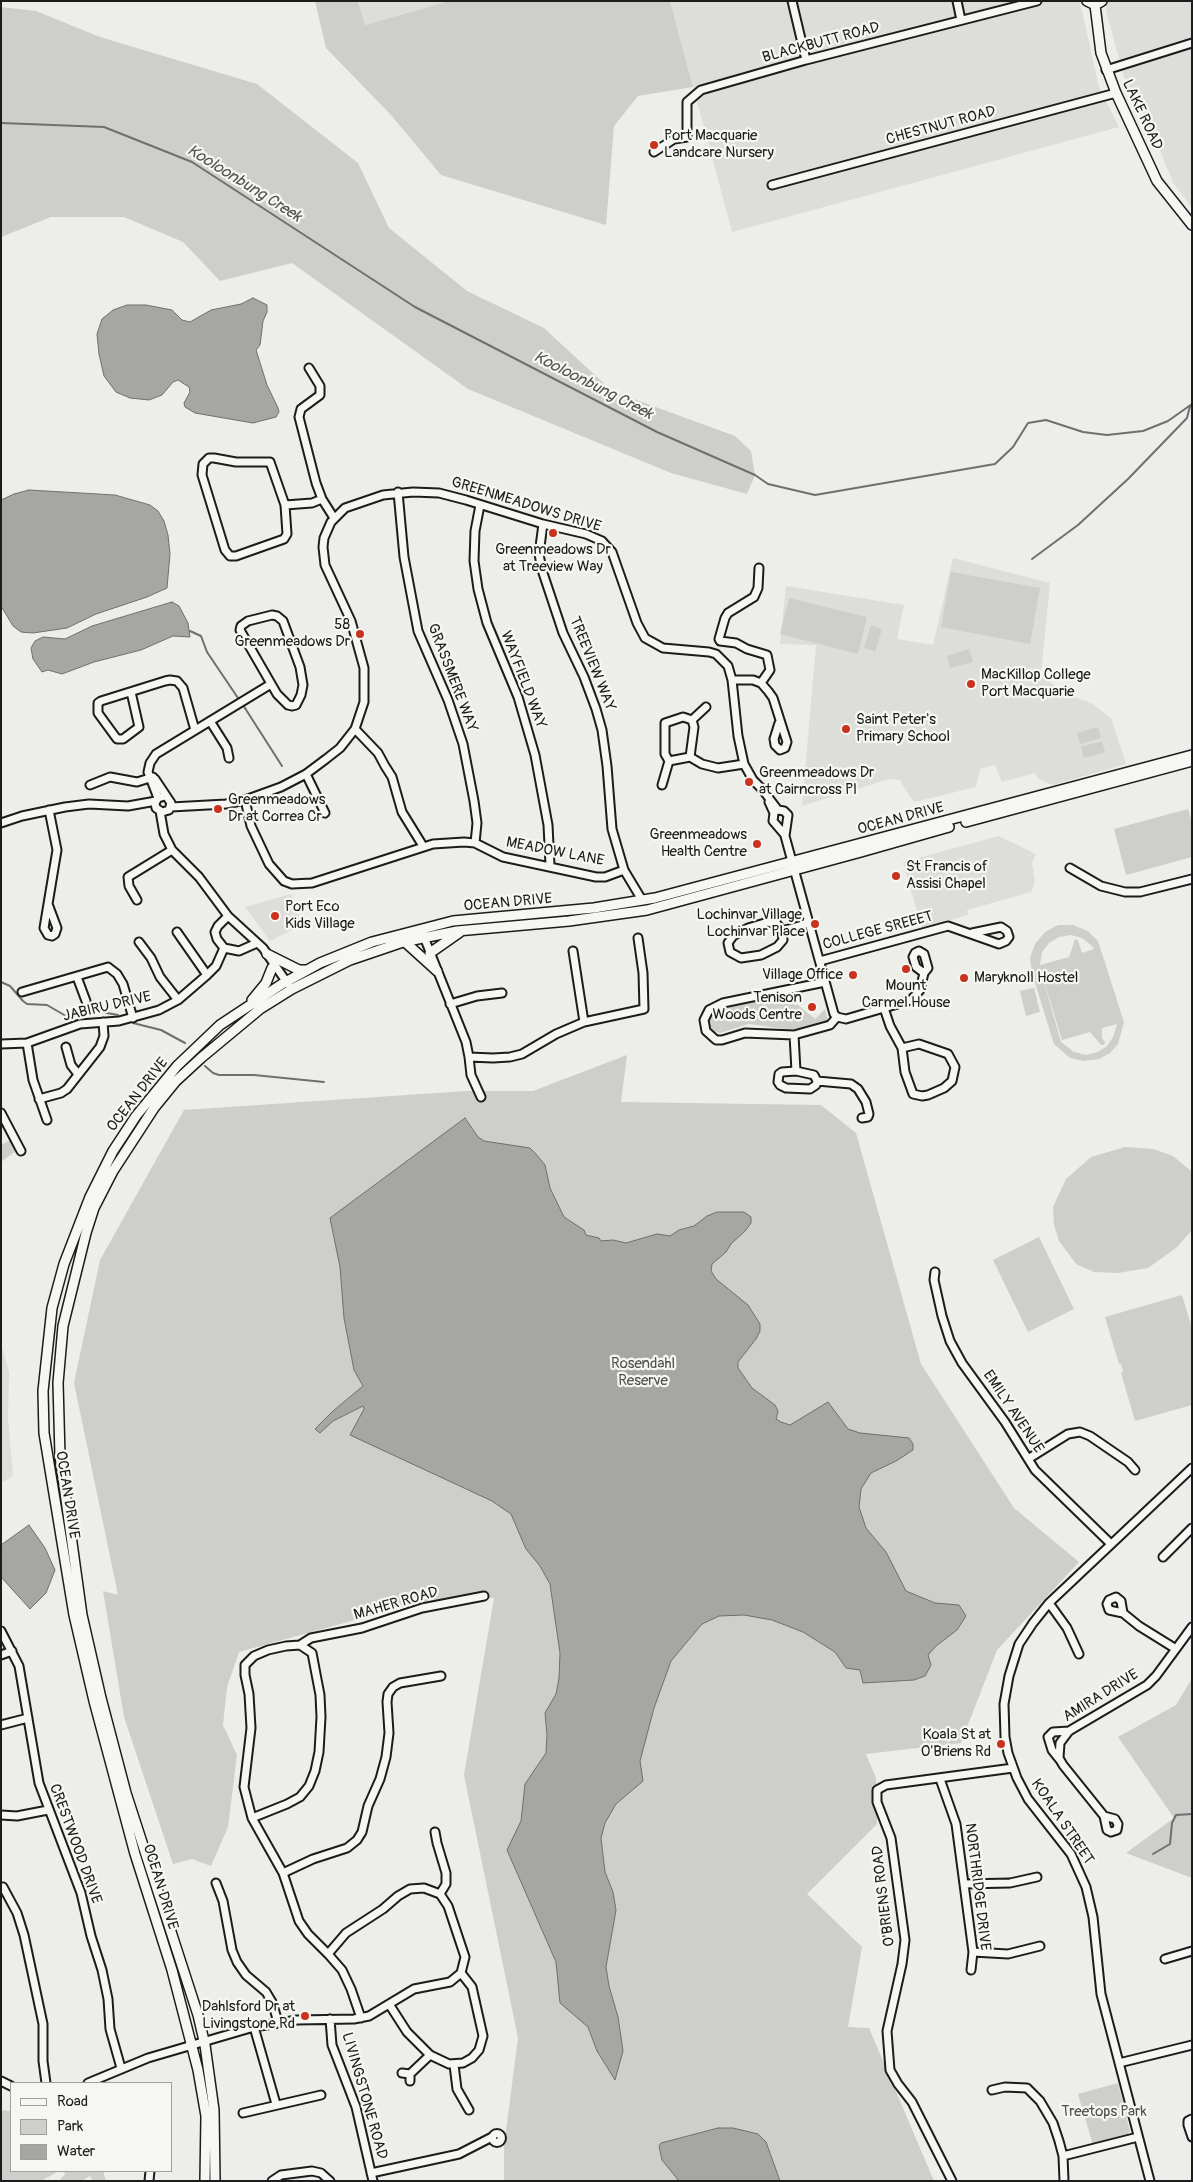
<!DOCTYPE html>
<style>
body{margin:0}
#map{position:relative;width:1193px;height:2182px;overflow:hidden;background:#edede9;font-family:Pangolin,sans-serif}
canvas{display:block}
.frame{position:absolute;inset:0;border:2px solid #1c1c1c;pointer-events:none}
.legend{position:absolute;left:10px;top:2082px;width:162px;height:90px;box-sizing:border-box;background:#f6f6f2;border:1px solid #9f9f9c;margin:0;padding:6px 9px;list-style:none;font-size:15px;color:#1c1c1c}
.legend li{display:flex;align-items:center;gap:10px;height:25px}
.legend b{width:25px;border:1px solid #9f9f9c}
</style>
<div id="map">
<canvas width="1193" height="2182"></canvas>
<div class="frame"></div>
<ul class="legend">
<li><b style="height:6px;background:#f6f6f2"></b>Road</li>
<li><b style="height:14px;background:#cececb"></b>Park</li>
<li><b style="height:14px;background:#a6a6a3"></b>Water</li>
</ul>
</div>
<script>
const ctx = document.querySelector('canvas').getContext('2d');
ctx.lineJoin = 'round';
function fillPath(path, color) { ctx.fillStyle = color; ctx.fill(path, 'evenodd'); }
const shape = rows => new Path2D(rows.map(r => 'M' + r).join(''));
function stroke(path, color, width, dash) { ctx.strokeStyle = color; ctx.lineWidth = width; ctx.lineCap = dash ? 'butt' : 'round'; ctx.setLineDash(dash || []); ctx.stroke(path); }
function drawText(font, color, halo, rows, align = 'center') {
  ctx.font = font + ' Pangolin,sans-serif'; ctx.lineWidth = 4.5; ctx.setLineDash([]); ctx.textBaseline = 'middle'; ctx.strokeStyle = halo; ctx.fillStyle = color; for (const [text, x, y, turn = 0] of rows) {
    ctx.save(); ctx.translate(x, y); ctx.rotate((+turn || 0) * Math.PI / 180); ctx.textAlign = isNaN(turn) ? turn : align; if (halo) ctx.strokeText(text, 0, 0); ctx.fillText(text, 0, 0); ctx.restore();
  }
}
fillPath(shape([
 [358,1,449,1,365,25],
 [670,1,1083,1,1081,6,1099,87,1119,127,732,232],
 [1107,1,1192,1,1192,208,1174,184,1144,114,1127,87,1106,11],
 [953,558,1050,583,1041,675,1064,693,1091,703,1111,718,1126,764,1053,785,1039,779,1035,773,1002,782,995,765,980,769,976,787,915,802,910,797,900,780,889,779,802,806,816,645,780,644,786,586,904,605,897,639,933,645],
 [999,836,1036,854,1032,863,1035,881,1031,892,967,910,968,915,922,929,903,862],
 [291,894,302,925,270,941,245,907],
 [1,1343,9,1372,8,1420,13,1476,1,1483]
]), '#ddddda');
fillPath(shape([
 [315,1,358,1,365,25,449,1,670,1,693,87,638,96,614,126,606,225,441,175,391,115,326,48],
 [1,7,36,11,100,37,257,84,358,163,389,228,467,291,544,328,612,391,735,436,751,451,755,475,747,494,671,473,468,389,292,263,220,281,183,242,124,217,51,217,1,237],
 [951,572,1040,588,1030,644,941,627],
 [789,598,867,617,858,654,780,634],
 [871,625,882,629,875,652,864,648],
 [969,649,973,662,950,668,947,656],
 [1098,727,1101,738,1080,744,1077,733],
 [1102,741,1105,752,1084,758,1081,747],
 [1188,809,1192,822,1192,857,1126,875,1114,829],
 [1058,925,1073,925,1088,931,1098,941,1124,1022,1118,1044,1110,1053,1099,1059,1084,1061,1070,1058,1054,1044,1032,973,1030,958,1035,944,1045,932],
 [1071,935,1082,938,1091,945,1094,949,1082,953,1078,940,1075,939,1069,957,1040,965,1042,952,1049,943,1059,937],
 [1041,971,1062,1040,1090,1032,1101,1045,1104,1045,1105,1042,1102,1038,1102,1028,1117,1024,1113,1037,1107,1046,1098,1052,1086,1055,1074,1052,1061,1042],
 [1034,988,1040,1012,1026,1016,1020,991],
 [792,992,794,1005,798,1005,815,1019,825,1009,828,1021,792,1030,749,1024,720,1033,713,1031,709,1025,707,1017,717,1006],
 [627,1055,621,1102,821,1105,856,1133,921,1364,1014,1508,1079,1562,997,1650,961,1743,866,1754,876,1778,877,1824,807,1894,862,1947,848,2027,869,2028,934,2181,504,2181,504,2146,518,2038,464,1775,494,1598,420,1602,239,1652,227,1687,223,1725,237,1755,228,1827,211,1866,192,1859,173,1864,124,1717,103,1591,118,1595,74,1383,100,1260,184,1110,466,1091,533,1091],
 [10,1140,16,1151,1,1162,1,1145],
 [1125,1147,1153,1149,1173,1156,1191,1171,1192,1230,1176,1248,1148,1268,1118,1273,1094,1272,1076,1264,1059,1241,1054,1225,1053,1207,1066,1179,1091,1157],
 [1039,1237,1074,1309,1028,1332,993,1260],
 [1182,1295,1192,1328,1192,1405,1135,1421,1121,1373,1123,1372,1121,1364,1119,1364,1105,1317],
 [1192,1678,1192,1878,1126,1853,1174,1818,1118,1737,1176,1705],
 [1118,2083,1130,2131,1128,2135,1093,2145,1078,2094],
 [1,2110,11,2111,11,2171,59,2171,41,2181,1,2181],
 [64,2171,103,2171,106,2181,93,2181,90,2176,82,2181,59,2181,65,2174]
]), '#cececb');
const water = shape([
 [253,298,267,305,267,312,263,321,260,345,256,350,267,385,278,408,279,412,276,417,253,423,195,413,185,407,184,403,190,392,189,387,178,380,173,382,162,395,149,400,130,398,116,392,104,376,99,354,97,334,102,319,113,310,127,305,146,305,172,310,182,320,190,322,211,310,241,304,253,298],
 [29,490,115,495,150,505,158,511,164,521,168,535,170,554,167,588,147,597,96,614,67,628,33,633,21,632,13,626,1,606,1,500,14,494,29,490],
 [172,602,179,606,188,623,190,637,173,636,141,650,94,662,62,674,48,670,42,672,33,659,31,648,35,641,43,637,65,639,92,626,172,602],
 [465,1118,478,1137,484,1141,530,1148,535,1153,545,1165,550,1188,564,1217,584,1230,586,1235,599,1238,601,1241,613,1240,626,1243,657,1234,670,1236,679,1230,694,1226,707,1216,717,1212,744,1212,751,1217,751,1223,746,1230,731,1244,726,1252,712,1264,711,1271,716,1279,748,1305,760,1324,760,1331,756,1339,738,1362,738,1368,752,1388,775,1405,778,1411,776,1419,781,1422,790,1425,828,1402,848,1429,860,1433,909,1438,913,1444,913,1450,896,1461,871,1473,861,1489,859,1507,866,1528,886,1552,906,1591,935,1603,959,1605,966,1616,957,1630,936,1646,928,1655,931,1665,925,1676,914,1680,863,1683,860,1670,846,1668,835,1652,803,1632,772,1620,744,1615,719,1616,702,1624,671,1661,654,1708,640,1761,643,1781,616,1804,605,1823,601,1838,605,1872,613,1892,616,1910,606,1967,609,1986,618,2017,623,2051,615,2080,597,2051,588,2027,560,2003,556,1962,507,1850,521,1821,525,1784,546,1753,547,1734,545,1713,556,1694,559,1678,560,1653,550,1584,540,1566,526,1549,511,1514,492,1501,350,1435,364,1409,363,1406,333,1421,320,1433,315,1429,333,1411,363,1386,354,1370,344,1318,340,1267,330,1218,465,1118],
 [29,1525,45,1548,55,1570,46,1593,30,1609,1,1577,1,1545,29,1525],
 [718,2128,733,2128,758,2134,766,2142,780,2181,679,2181,662,2160,659,2146,661,2143,718,2128]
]);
fillPath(water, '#a6a6a3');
stroke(water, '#6f6f6d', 1);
stroke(shape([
 [1,123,104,127,192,162,415,307,657,432,755,475,768,484,815,495,995,464,1013,447,1028,423,1046,420,1083,432,1107,435,1143,431,1168,421,1192,404],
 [1032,559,1078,525,1128,479,1187,418,1190,406],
 [190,631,201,636,207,652,240,701],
 [243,705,282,766],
 [1,982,10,986,23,1001,27,1004,47,1005,66,1016,96,1011,118,1015],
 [133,1023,161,1030,185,1043],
 [205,1066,213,1073,219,1075,254,1075,324,1082],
 [1153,1854,1170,1844,1172,1823,1176,1815,1192,1814]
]), '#6f6f6d', 2);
const minor = shape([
 [792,1,806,60],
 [957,1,961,20],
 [1106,70,1192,43],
 [654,152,674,139,687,137,687,102,701,90,806,60,1037,1],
 [772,185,1116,93],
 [309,368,320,386,320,395,301,409,299,417,316,483,322,499,334,518],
 [398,492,404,557,418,631,448,700,463,744,474,801,477,823,475,843],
 [285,505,287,534,284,539,236,556,230,556,225,550,202,475,203,464,209,458,214,458,236,462,270,462,285,505,312,503,322,499],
 [480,505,475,531,474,561,478,589,487,623,518,697,535,755,548,825,550,865],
 [543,524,539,554,542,570,563,633,584,677,596,709,602,730,607,766,612,829,624,870,642,900],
 [759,568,758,588,754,597,728,613,725,618,719,639,720,641,736,643,747,649,767,655,770,670,761,683],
 [272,615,277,616,283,621,300,667,303,685,301,695,296,705,292,706,288,705,277,694,240,630,241,626,248,621,272,615],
 [732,680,753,680,761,683,768,691,773,698,787,742,785,748,780,750,775,745,774,739,779,723],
 [131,692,139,727,123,739,117,739,98,713,98,703,101,701,165,681,170,680,177,681,183,688,195,730],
 [692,720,706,707],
 [210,721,227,748,229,758],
 [355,729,378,753,385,766,392,777,402,812,423,846],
 [669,761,690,757,702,764,718,768,744,764],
 [306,774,325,813],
 [155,779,171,803,169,810,162,812,156,808,155,803,158,798,165,796],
 [90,785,110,777,137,782,153,777],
 [662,785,669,761,665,754,665,723,683,717,692,720,694,727,690,757],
 [158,798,148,772,150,763,156,754,271,684],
 [245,800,251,826,269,864,284,881,292,884,312,883,433,844,464,842,475,843,503,857,596,877,605,877,624,870],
 [769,802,774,813,773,821,785,835],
 [171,807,226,804,245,800,281,787,306,774,326,759,340,748,355,729,364,702,364,668,351,621,325,565,323,547,324,538,331,522,345,508,383,495,413,492,439,493,466,500,543,524,586,534,602,541,612,552,637,623,645,638,663,648,709,652,716,654,728,666,732,680,738,736,744,764,753,780,762,789,778,810,784,811,788,815,785,836,834,1014,837,1017,846,1019,884,1008,890,1026,902,1048,905,1072,913,1094,922,1096,928,1095,944,1088,952,1081,955,1067,948,1054,919,1044,902,1048],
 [160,811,164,834,172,850,199,877,228,916,263,948,288,984],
 [1,823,22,816,65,807,89,804,128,806,156,801],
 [1070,868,1101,886,1125,892,1140,892,1192,879],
 [137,900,129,886,128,877,172,850],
 [48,904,44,928,48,935,52,936,55,934,57,928,48,904,57,850,49,810],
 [228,916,218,926,215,932,217,939,224,948,239,951,257,943],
 [768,922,777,924,782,931,783,940,777,947,761,955,741,958,730,952,728,943,733,936,748,928,768,922],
 [782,931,809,923],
 [177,932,207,975],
 [424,937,466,1042,469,1057,493,1058,510,1057,522,1054,556,1034,584,1022,644,1009,643,973,638,938],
 [139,942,151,958,160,977,178,1000],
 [573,951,584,1022],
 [820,961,948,926,999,944,1006,941,1009,937,1007,931,1001,927,972,933],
 [77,977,86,1001],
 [22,992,108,967,117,974,123,984,133,1018],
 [450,1004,477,996,502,993],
 [884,1008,911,1000,920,990,924,973,928,968,924,954,919,951,915,953,913,957,916,967,924,973],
 [794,1035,745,1033,722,1040,716,1040,706,1031,704,1020,709,1010,723,1003,825,982],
 [27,1043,33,1080,47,1120],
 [1,1044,27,1043,80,1024,119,1021,159,1010,178,1000,207,975,216,966,224,948],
 [66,1047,71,1065,78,1074],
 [469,1057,471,1075,481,1097],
 [796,1071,814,1075,817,1081,816,1085,810,1089,786,1088,780,1085,778,1082,779,1074,782,1072,796,1071],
 [796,1071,794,1035,830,1025,837,1017],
 [817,1081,851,1084,858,1089,866,1102,869,1114,868,1117,862,1118],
 [39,1099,61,1093,67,1089,100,1047,104,1036,103,1022],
 [1,1113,21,1151],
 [935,1272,934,1280,942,1316,950,1341,962,1363,1005,1422,1035,1470,1111,1544],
 [1028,1459,1068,1434,1080,1432,1090,1436,1128,1462,1135,1470],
 [1163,1557,1192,1528],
 [1049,1603,1067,1628,1079,1654],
 [1123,1613,1121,1601,1116,1597,1109,1600,1107,1604,1109,1610,1123,1613,1139,1626,1176,1649],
 [1,1631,19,1666,39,1783,81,1893,91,1936,102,1970,108,1999,110,2029,121,2068],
 [300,1645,311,1638,362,1628,422,1608,484,1596],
 [1,1655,12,1651],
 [1,1725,28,1718],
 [1060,1760,1052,1750,1048,1737,1053,1732,1069,1731],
 [940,1779,956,1824,973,1952,971,1970],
 [1,1815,17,1816,48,1810],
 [1104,1816,1115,1819,1118,1824,1117,1830,1111,1832,1107,1830,1104,1816,1063,1765,1059,1758,1060,1743,1069,1731,1147,1685,1156,1676,1192,1627],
 [252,1818,244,1787,251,1728,249,1694,245,1675,245,1665,254,1656,268,1650,286,1646,300,1645,312,1653,320,1695,321,1717,319,1752,315,1771,309,1786,300,1797,287,1804,252,1818,283,1873,299,1921,308,1934,328,1954,342,1970,351,1989,361,2018],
 [435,1832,437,1843,446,1873,446,1884,440,1894],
 [283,1873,313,1859,347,1848,357,1840,362,1832,368,1806,380,1779,386,1757,389,1733,387,1702,388,1694,393,1687,400,1683,441,1676],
 [216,1883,223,1901,232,1950,237,1962,246,1975,266,1992,272,2002,278,2022],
 [964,1884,1010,1883,1037,1877],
 [3,1887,17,1913,24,1935,43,2024,43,2061,46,2083],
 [973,1952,1008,1954,1040,1946],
 [1165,1959,1192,1951],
 [389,2004,407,2032,430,2055,449,2064,463,2063,472,2058,479,2050,483,2036,472,1987,461,1973],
 [330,2019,332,2045,356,2107,373,2181],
 [254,2027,276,2104],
 [1119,2063,1192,2045],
 [454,2065,457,2089,469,2110],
 [402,2073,410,2074,410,2081],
 [410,2074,430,2055],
 [1,2081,11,2086],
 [88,2083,148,2058,254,2027,297,2020,354,2019,369,2016,414,1989,450,1982,461,1973,465,1957,448,1906,440,1894,424,1888,410,1889,398,1896,383,1909,346,1933,328,1954],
 [992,2090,1005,2087,1027,2088,1040,2101,1053,2123,1059,2141,1063,2156,1064,2181],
 [243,2113,321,2095],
 [1192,2119,1188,2121,1188,2125,1192,2137],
 '492.5 2138a4.5 4.5 0 1 1 9 0a4.5 4.5 0 1 1-9 0Z',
 [1063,2156,1138,2137],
 [371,2173,459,2154,492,2137],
 [149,2181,150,2171],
 [272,2181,281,2175,312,2171,321,2173,330,2181],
 [952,2181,912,2102,898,2084,890,2070,887,2031,902,1964,905,1940,891,1838,877,1802,877,1790,886,1785,1013,1768],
 [1150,2181,1101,1994,1093,1917,1086,1887,1071,1854,1028,1799,1017,1778,1008,1753,1005,1737,1004,1704,1009,1676,1019,1644,1033,1623,1049,1603,1192,1468]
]);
const major = shape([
 [1087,1,1095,5,1102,1],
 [1095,5,1101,53,1116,93,1157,181,1192,225],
 [966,822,1192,761],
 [405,942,437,971],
 [430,953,460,932],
 [267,954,299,970,307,970],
 [252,1000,266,983,272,968],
 [205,2181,206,2116,198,2070,172,1970,135,1854,94,1701,74,1615,44,1433,43,1391,52,1308,64,1264,90,1197,113,1151,136,1116,177,1066,220,1025,282,984,320,963,372,942,453,921,594,908,655,898,1192,755],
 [215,2181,214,2110,205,2045,198,2015,126,1793,101,1698,82,1615,60,1456,58,1383,63,1326,86,1233,94,1208,113,1171,154,1108,176,1081,201,1058,260,1009,292,989,350,960,403,942,457,931,569,921,647,910,861,852,949,827]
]);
stroke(minor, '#1c1c1c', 11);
stroke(major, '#1c1c1c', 12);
stroke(minor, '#f6f6f2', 7);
stroke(major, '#f6f6f2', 9);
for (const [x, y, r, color] of [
 [654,145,5,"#c8321e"],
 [553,533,5,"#c8321e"],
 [360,634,5,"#c8321e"],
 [971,684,5,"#c8321e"],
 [846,729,5,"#c8321e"],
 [749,782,5,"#c8321e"],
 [218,809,5,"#c8321e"],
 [757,844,5,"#c8321e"],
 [896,876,5,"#c8321e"],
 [275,916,5,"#c8321e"],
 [815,924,5,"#c8321e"],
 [906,969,5,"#c8321e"],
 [853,975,5,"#c8321e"],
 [964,978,5,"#c8321e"],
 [812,1007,5,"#c8321e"],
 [1001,1744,5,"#c8321e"],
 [305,2016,5,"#c8321e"]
]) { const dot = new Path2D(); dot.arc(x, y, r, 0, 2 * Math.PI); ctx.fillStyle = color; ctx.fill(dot); stroke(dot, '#f6f6f2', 2); }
drawText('15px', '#1c1c1c', '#f6f6f2', [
 ["BLACKBUTT ROAD",821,43,-15],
 ["LAKE ROAD",1142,115,65],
 ["CHESTNUT ROAD",941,126,-15],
 ["GREENMEADOWS DRIVE",526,505,17],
 ["TREEVIEW WAY",592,664,68],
 ["GRASSMERE WAY",452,678,69],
 ["WAYFIELD WAY",523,680,69],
 ["OCEAN DRIVE",901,819,-15],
 ["MEADOW LANE",555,852,11],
 ["OCEAN DRIVE",508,903,-5],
 ["COLLEGE SREEET",878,931,-15],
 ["JABIRU DRIVE",107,1007,-13],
 ["OCEAN DRIVE",138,1095,-52],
 ["EMILY AVENUE",1013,1412,56],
 ["OCEAN DRIVE",67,1495,81],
 ["MAHER ROAD",396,1604,-16],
 ["AMIRA DRIVE",1101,1696,-32],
 ["KOALA STREET",1062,1822,56],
 ["CRESTWOOD DRIVE",75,1844,70],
 ["OCEAN DRIVE",160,1887,73],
 ["NORTHRIDGE DRIVE",977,1887,83],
 ["O'BRIENS ROAD",884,1896,-97],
 ["LIVINGSTONE ROAD",364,2096,74]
]);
drawText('15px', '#1c1c1c', '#f6f6f2', [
 ["Port Macquarie",664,136],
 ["Landcare Nursery",664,153],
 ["Greenmeadows Dr",553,550,"center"],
 ["at Treeview Way",553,567,"center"],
 ["58",350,625,"right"],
 ["Greenmeadows Dr",350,642,"right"],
 ["MacKillop College",981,675],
 ["Port Macquarie",981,692],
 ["Saint Peter's",856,720],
 ["Primary School",856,737],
 ["Greenmeadows Dr",759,773],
 ["at Cairncross Pl",759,790],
 ["Greenmeadows",228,800],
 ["Dr at Correa Cr",228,817],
 ["Greenmeadows",747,835,"right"],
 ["Health Centre",747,852,"right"],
 ["St Francis of",906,867],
 ["Assisi Chapel",906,884],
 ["Port Eco",285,907],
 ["Kids Village",285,924],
 ["Lochinvar Village,",805,915,"right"],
 ["Lochinvar Place",805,932,"right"],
 ["Village Office",843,975,"right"],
 ["Maryknoll Hostel",974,978],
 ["Mount",906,986,"center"],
 ["Carmel House",906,1003,"center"],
 ["Tenison",802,998,"right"],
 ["Woods Centre",802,1015,"right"],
 ["Koala St at",991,1735,"right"],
 ["O'Briens Rd",991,1752,"right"],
 ["Dahlsford Dr at",295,2007,"right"],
 ["Livingstone Rd",295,2024,"right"]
], 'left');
drawText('15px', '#515151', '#f6f6f2', [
 ["Rosendahl",643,1364],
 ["Reserve",643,1381],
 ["Treetops Park",1104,2112]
]);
drawText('italic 16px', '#535352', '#f6f6f2', [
 ["Kooloonbung Creek",244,184,32],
 ["Kooloonbung Creek",593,386,27]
]);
</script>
